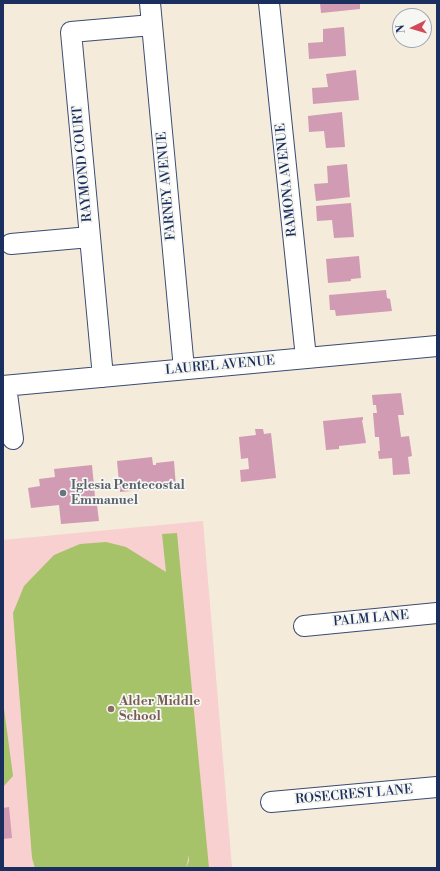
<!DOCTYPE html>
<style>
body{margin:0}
#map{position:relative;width:440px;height:871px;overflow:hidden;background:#f4ebda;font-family:"Libre Bodoni",serif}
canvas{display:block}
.frame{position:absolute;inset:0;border:4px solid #1b2f5e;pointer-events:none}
.north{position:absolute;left:392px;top:8px;width:40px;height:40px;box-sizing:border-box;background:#f6f6f2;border:1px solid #9ea6b7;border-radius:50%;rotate:265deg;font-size:11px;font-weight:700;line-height:16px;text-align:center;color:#1b2f5e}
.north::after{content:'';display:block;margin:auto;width:14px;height:18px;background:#d1495b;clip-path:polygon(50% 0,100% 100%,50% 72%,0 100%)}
</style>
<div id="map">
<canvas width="440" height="871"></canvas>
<div class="frame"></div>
<div class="north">N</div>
</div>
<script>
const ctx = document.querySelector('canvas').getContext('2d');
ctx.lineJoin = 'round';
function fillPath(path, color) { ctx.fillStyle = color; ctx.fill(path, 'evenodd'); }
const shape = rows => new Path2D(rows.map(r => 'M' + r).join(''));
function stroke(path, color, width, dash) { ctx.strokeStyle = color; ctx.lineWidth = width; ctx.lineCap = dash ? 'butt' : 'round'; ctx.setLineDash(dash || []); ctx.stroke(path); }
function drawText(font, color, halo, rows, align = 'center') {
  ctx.font = font + ' "Libre Bodoni",serif'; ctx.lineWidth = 3.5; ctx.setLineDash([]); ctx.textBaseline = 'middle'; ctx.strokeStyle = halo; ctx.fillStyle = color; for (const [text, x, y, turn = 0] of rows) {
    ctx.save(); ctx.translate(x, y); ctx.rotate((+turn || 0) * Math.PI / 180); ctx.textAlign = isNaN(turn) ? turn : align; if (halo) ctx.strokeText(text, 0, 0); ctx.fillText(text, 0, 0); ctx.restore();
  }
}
fillPath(shape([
 [203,521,232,868,3,868,3,540]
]), '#f7d0cf');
fillPath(shape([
 [177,533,209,868,186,868,189,861,189,855,186,868,35,868,32,858,13,613,24,586,54,555,80,544,106,542,126,547,166,572,162,534],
 [3,701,13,776,3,787]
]), '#a6c36a');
fillPath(shape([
 [320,3,360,3,360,9,321,13],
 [344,27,346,56,309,59,308,43,323,42,323,29],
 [356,70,359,100,313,104,312,88,328,87,326,74],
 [342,112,345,147,326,148,324,131,309,132,308,116],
 [347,164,350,197,316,201,314,184,328,183,327,166],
 [351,203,354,237,334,238,332,220,317,221,316,206],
 [359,256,361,278,351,279,351,281,328,283,326,259],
 [386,290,387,298,390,299,392,311,336,316,335,310,330,310,329,295],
 [401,393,404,415,398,415,401,437,409,436,412,456,408,457,410,474,393,475,392,458,379,459,378,451,380,451,379,437,375,437,373,413,377,413,376,405,373,405,372,395],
 [363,417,363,420,362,420,366,443,339,446,339,449,326,450,323,421],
 [255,429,263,429,264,434,271,433,276,478,241,482,240,470,249,469,248,458,241,459,239,437,256,435],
 [152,457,153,465,156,465,156,463,174,461,176,487,120,492,117,461],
 [92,465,95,497,96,497,99,521,61,524,59,505,31,508,28,488,40,486,39,479,55,477,54,469],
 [9,807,12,838,3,839,3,808]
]), '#d09bb3');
const minor = shape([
 [150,3,184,369],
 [269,3,306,358],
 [11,244,90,237],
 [103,377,71,32,152,25],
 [3,386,437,346],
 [6,386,13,439],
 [304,626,437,613],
 [271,802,437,787]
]);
stroke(minor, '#3c4b71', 22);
stroke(minor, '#fff', 20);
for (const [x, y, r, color] of [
 [63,493,4,"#6b7280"],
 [111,709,4,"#8d6e63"]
]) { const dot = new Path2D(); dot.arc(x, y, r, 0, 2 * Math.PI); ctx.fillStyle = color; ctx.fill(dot); stroke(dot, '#f6f6f2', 1.5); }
drawText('13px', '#1b2f5e', '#f6f6f2', [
 ["RAYMOND COURT",83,164,-95],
 ["RAMONA AVENUE",287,180,-96],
 ["FARNEY AVENUE",167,186,-95],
 ["LAUREL AVENUE",220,366,-5],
 ["PALM LANE",371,619,-5],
 ["ROSECREST LANE",354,795,-5]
]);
drawText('bold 13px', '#5b616d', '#f6f6f2', [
 ["Iglesia Pentecostal",71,486],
 ["Emmanuel",71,501]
], 'left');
drawText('bold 13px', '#785e54', '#f6f6f2', [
 ["Alder Middle",119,702],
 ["School",119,717]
], 'left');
</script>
